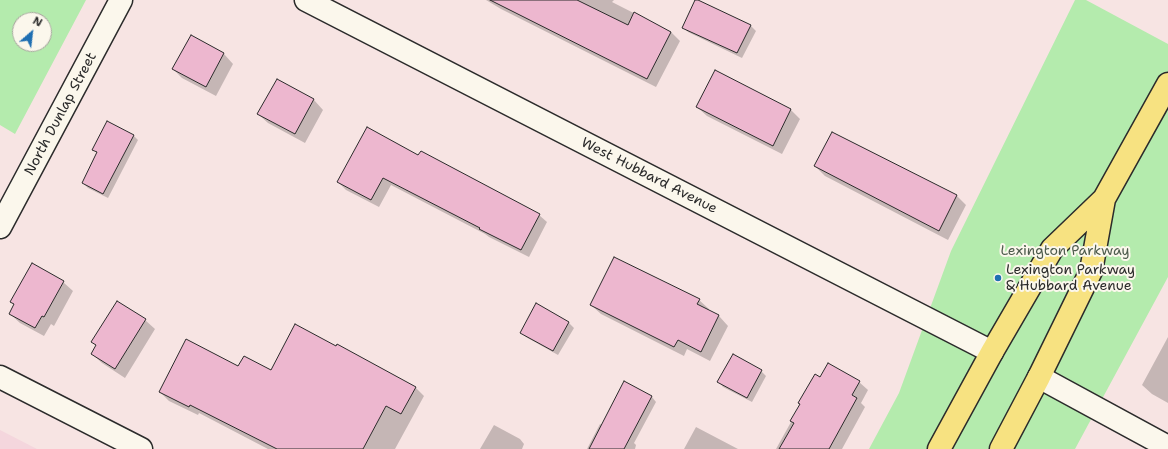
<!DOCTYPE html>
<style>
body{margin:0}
#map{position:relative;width:1168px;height:449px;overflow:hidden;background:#f7e4e3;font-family:"Shantell Sans",sans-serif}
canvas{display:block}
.north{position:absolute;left:12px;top:12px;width:40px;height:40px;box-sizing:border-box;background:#fbf7ec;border:1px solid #a8a59f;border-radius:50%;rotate:28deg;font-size:11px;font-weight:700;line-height:16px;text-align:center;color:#2b2b2b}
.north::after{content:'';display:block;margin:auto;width:14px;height:18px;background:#1f6fb2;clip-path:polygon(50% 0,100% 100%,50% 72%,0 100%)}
</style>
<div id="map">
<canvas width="1168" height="449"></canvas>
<div class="north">N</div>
</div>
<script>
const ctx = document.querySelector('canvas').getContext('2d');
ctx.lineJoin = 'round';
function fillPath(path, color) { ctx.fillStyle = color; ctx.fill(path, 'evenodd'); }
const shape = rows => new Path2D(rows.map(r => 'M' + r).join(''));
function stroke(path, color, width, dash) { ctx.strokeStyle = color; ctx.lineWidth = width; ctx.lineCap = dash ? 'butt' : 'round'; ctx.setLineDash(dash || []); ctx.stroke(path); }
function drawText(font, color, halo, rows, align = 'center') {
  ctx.font = font + ' "Shantell Sans",sans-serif'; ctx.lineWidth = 4; ctx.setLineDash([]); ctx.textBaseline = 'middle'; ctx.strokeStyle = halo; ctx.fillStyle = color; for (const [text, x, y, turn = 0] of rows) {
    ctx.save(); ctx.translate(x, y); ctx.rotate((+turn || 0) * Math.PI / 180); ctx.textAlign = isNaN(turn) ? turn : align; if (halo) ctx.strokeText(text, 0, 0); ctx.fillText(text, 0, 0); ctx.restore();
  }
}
fillPath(shape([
 [0,430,37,449,0,449]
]), '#f4d6dd');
fillPath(shape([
 [0,0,86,0,15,134,0,125],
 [20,20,44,20,44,44,20,44],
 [1075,0,1086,0,1168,44,1168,277,1075,449,869,449,899,393,951,251]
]), '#b4ebad');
fillPath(shape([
 [486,0,614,0,612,2,671,32,680,41,656,87,501,9],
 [696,0,751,26,756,31,742,58,688,32,683,27],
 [191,36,224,54,233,64,216,96,182,78,173,69],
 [277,80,314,100,323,110,305,143,268,123,258,114],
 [697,107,790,109,800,119,782,154,707,116],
 [832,133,957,196,966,205,948,240,825,176,815,166],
 [133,135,138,140,108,198,88,188,83,183,97,153,93,149],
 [419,156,539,215,547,222,529,257,489,237,485,234,391,185,379,207,346,190,338,182],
 [614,258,699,300,709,309,708,311,719,316,728,326,710,361,687,349,684,356,601,314,591,305],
 [63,282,73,291,54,326,51,324,44,336,20,323,10,314,15,305,12,302],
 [117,302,145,320,155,329,125,378,102,363,92,354,97,346,92,342],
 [537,304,569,323,574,328,558,355,526,337,521,332],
 [1168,337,1168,403,1152,394,1142,385],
 [239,367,415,387,424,396,395,449,268,449,199,413,198,415,169,401,160,392],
 [761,371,766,376,752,402,723,387,719,382],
 [820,378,859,382,868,390,861,403,865,407,842,449,776,449,801,404],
 [624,383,652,397,656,402,634,443,636,445,635,449,587,449,600,424,602,425],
 [494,425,520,439,524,444,522,449,480,449],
 [696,427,738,449,684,449]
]), '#0003');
const building = shape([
 [490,0,577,0,628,25,634,12,671,32,647,79,490,0],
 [695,0,698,0,751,25,737,53,682,28,695,0],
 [191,35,224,53,206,87,172,69,191,35],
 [715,70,791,109,773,146,696,107,715,70],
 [277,79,314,99,295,134,257,114,277,79],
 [107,121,134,135,103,194,82,183,97,152,92,150,107,121],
 [367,127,418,155,421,151,540,214,521,250,479,229,480,228,383,178,371,200,337,182,367,127],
 [832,132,957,195,939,231,814,166,832,132],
 [614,257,700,299,697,304,719,315,701,352,678,340,674,347,590,305,614,257],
 [32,263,64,281,44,317,42,316,35,328,9,314,14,304,10,302,32,263],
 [117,301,146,319,115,369,91,354,96,345,91,342,117,301],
 [536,303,569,322,553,351,520,333,536,303],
 [295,324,336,346,337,344,416,387,401,414,386,406,363,449,277,449,190,405,189,407,159,392,186,339,238,366,244,356,271,370,295,324],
 [733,354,762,370,747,398,717,382,733,354],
 [828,363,860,381,852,395,857,398,829,449,779,449,794,423,790,421,800,404,798,403,815,374,820,377,828,363],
 [624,381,652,396,624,449,589,449,624,381]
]);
fillPath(building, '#edb7cf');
stroke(building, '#2b2b2b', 1);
const minor = shape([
 [306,0,992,352],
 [0,227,121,0],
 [0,377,141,449],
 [1039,377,1168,447]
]);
const major = shape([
 [939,449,992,352,1052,249,1104,199,1168,84],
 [1001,449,1039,377,1091,271,1104,199]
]);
stroke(minor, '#2b2b2b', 25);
stroke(major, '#2b2b2b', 25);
stroke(minor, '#fbf7ec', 22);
stroke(major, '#f7e281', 22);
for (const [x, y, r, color] of [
 [998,278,4,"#1f6fb2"]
]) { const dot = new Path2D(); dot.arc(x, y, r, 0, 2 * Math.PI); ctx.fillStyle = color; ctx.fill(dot); stroke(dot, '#fbf7ec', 1.5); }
drawText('14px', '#2b2b2b', '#fbf7ec', [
 ["North Dunlap Street",61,114,-62],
 ["West Hubbard Avenue",649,176,27]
]);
drawText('14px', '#4d5b4c', '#fbf7ec', [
 ["Lexington Parkway",1065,251]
]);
drawText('14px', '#2b2b2b', '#fbf7ec', [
 ["Lexington Parkway",1006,270],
 ["& Hubbard Avenue",1006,286]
], 'left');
</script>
